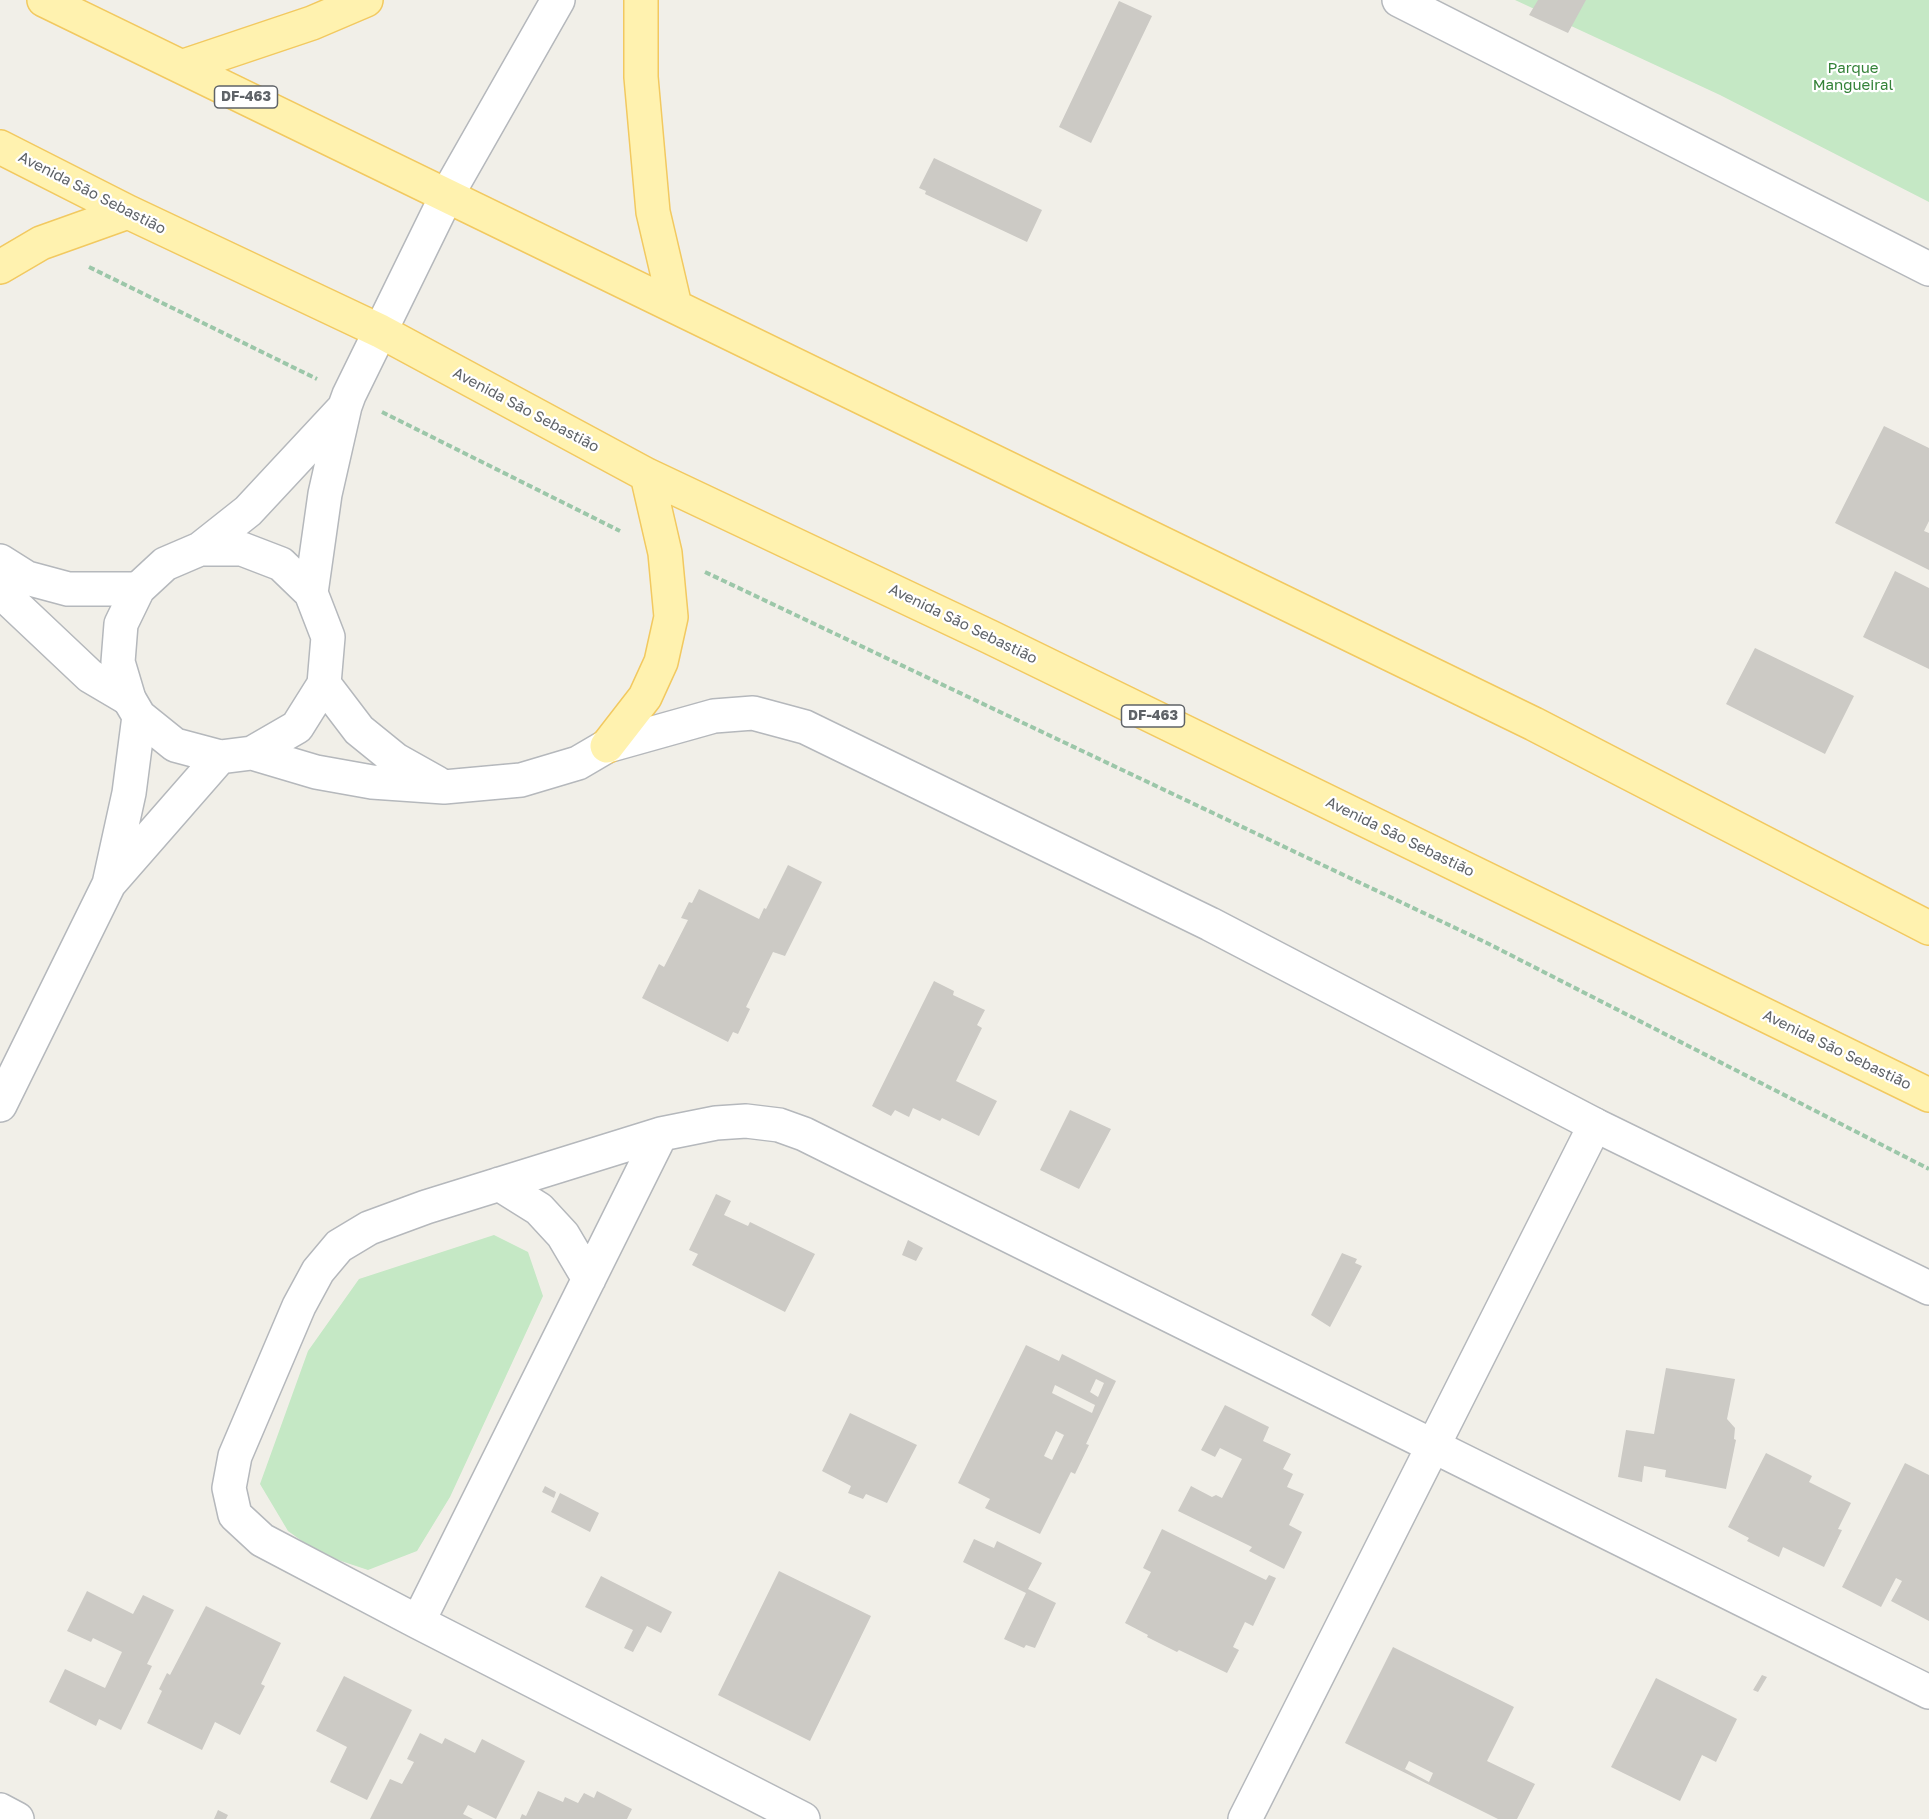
<!DOCTYPE html>
<meta charset="utf-8">
<style>
body{margin:0}
canvas{display:block;background:#f1efe8}
</style>
<canvas width="1929" height="1819"></canvas>
<script>
const ctx = document.querySelector('canvas').getContext('2d');
ctx.lineJoin = 'round';
function fillPath(path, color) { ctx.fillStyle = color; ctx.fill(path, 'evenodd'); }
const shape = rows => new Path2D(rows.map(r => 'M' + r).join(''));
function stroke(path, color, width, dash) { ctx.strokeStyle = color; ctx.lineWidth = width; ctx.lineCap = dash ? 'butt' : 'round'; ctx.setLineDash(dash || []); ctx.stroke(path); }
function drawText(font, color, halo, rows, align = 'center') {
  ctx.font = font + ' "Golos Text",sans-serif'; ctx.lineWidth = 4.5; ctx.setLineDash([]); ctx.textBaseline = 'middle'; ctx.strokeStyle = halo; ctx.fillStyle = color; for (const [text, x, y, turn = 0] of rows) {
    ctx.save(); ctx.translate(x, y); ctx.rotate((+turn || 0) * Math.PI / 180); ctx.textAlign = isNaN(turn) ? turn : align; if (halo) ctx.strokeText(text, 0, 0); ctx.fillText(text, 0, 0); ctx.restore();
  }
}
fillPath(shape([
 [1515,0,1929,0,1929,202,1720,95],
 [494,1235,528,1252,543,1296,450,1497,417,1551,368,1570,320,1554,288,1531,260,1484,308,1351,359,1279]
]), '#c5e8c5');
fillPath(shape([
 [1538,0,1586,0,1568,33,1529,15],
 [1119,1,1152,16,1091,143,1059,127],
 [934,158,1042,210,1027,242,925,194,926,191,919,188],
 [1884,426,1929,448,1929,521,1924,531,1929,533,1929,570,1835,523],
 [1895,571,1929,588,1929,669,1863,637],
 [1755,648,1854,696,1825,754,1726,704],
 [788,865,822,882,785,956,773,952,746,1007,750,1009,738,1034,733,1032,728,1042,642,998,659,964,664,967,688,920,681,918,689,902,692,903,699,889,759,919,764,908,766,909],
 [934,981,954,991,953,995,985,1010,977,1025,982,1028,956,1081,997,1101,979,1136,942,1118,940,1121,913,1108,909,1117,895,1110,891,1116,872,1106],
 [1070,1110,1111,1129,1079,1189,1040,1170],
 [716,1194,731,1201,724,1215,748,1226,750,1222,815,1254,785,1312,692,1265,698,1254,689,1250],
 [908,1240,923,1248,916,1261,902,1255],
 [1342,1253,1357,1259,1355,1263,1362,1266,1330,1327,1311,1315],
 [1026,1345,1059,1361,1062,1354,1116,1381,1086,1444,1089,1445,1075,1474,1071,1472,1040,1534,985,1508,990,1499,958,1483],
 [1096,1379,1104,1383,1098,1397,1090,1392],
 [1055,1385,1095,1405,1092,1413,1052,1393],
 [1056,1431,1064,1435,1052,1460,1044,1456],
 [1666,1368,1735,1379,1727,1419,1735,1428,1734,1439,1736,1440,1726,1489,1665,1477,1666,1470,1644,1466,1642,1482,1618,1477,1626,1430,1654,1434],
 [1225,1405,1269,1427,1263,1441,1291,1454,1283,1469,1293,1474,1287,1487,1304,1494,1289,1525,1302,1532,1284,1569,1249,1551,1252,1547,1178,1511,1191,1486,1212,1497,1216,1495,1222,1498,1242,1459,1220,1448,1215,1457,1201,1450],
 [850,1413,917,1445,887,1503,866,1494,863,1499,848,1493,851,1486,822,1471],
 [1766,1453,1812,1476,1809,1482,1851,1503,1838,1529,1842,1530,1824,1567,1783,1547,1779,1557,1747,1541,1749,1538,1728,1527],
 [1905,1463,1929,1475,1929,1621,1891,1601,1902,1581,1896,1578,1881,1607,1842,1587],
 [545,1486,556,1492,554,1498,542,1492],
 [560,1493,599,1513,590,1532,551,1512],
 [1162,1529,1266,1580,1269,1575,1276,1578,1253,1626,1245,1622,1233,1647,1239,1650,1227,1673,1179,1650,1177,1652,1147,1637,1148,1635,1125,1623,1151,1572,1143,1568],
 [974,1539,994,1548,997,1541,1042,1563,1028,1589,1056,1603,1035,1648,1026,1645,1024,1648,1004,1639,1026,1593,963,1562],
 [779,1571,871,1616,810,1741,718,1695],
 [601,1576,672,1612,661,1633,647,1626,633,1652,624,1648,633,1630,585,1607],
 [87,1591,133,1614,143,1595,174,1610,147,1664,152,1666,121,1730,99,1719,96,1726,49,1702,65,1669,105,1688,122,1652,93,1638,91,1642,67,1631],
 [206,1606,281,1643,261,1684,265,1686,240,1735,215,1722,202,1750,147,1723,162,1691,159,1689,167,1673,170,1675],
 [1393,1647,1514,1707,1487,1761,1535,1784,1517,1819,1498,1819,1345,1743],
 [1409,1761,1433,1773,1429,1782,1405,1769],
 [1762,1675,1767,1677,1758,1692,1753,1690],
 [344,1676,412,1710,367,1800,330,1782,347,1747,316,1731],
 [1656,1678,1737,1719,1716,1762,1702,1755,1680,1801,1611,1767],
 [420,1733,442,1744,445,1738,475,1753,482,1739,525,1761,496,1819,468,1805,463,1814,473,1819,370,1819,390,1779,402,1784,414,1762,407,1759],
 [538,1791,563,1802,565,1797,578,1803,584,1793,594,1798,597,1791,632,1809,627,1819,520,1819,522,1814,526,1816],
 [218,1810,228,1815,226,1819,214,1819]
]), '#cccac5');
const minor = shape([
 [1399,0,1929,269],
 [0,561,27,578,68,589,138,589],
 [0,591,90,676,129,699],
 [499,1184,539,1209,563,1235,589,1279],
 [418,1622,661,1134],
 [803,1819,418,1622,262,1540,235,1515,229,1488,235,1456,299,1306,318,1271,339,1246,369,1228,426,1207,661,1134,716,1123,746,1121,779,1125,804,1134,1929,1692],
 [1245,1819,1595,1125]
]);
const tertiary = shape([
 [200,549,248,511,344,408],
 [311,593,325,494,345,406,349,395,447,195,558,0],
 [324,684,359,730,396,760,437,783],
 [252,753,316,772,372,782,444,787,521,780,578,763,607,746,714,716,753,713,805,727,1210,924,1595,1125,1929,1288],
 [109,884,220,757,252,753,297,727,324,684,328,637,311,593,281,564,242,549,200,549,165,564,138,589,121,624,118,662,129,699,139,716,175,745,220,757],
 [0,1105,109,884,129,793,139,716],
 [0,1810,17,1819]
]);
const primary = shape([
 [44,0,1534,724,1929,928],
 [641,0,641,77,653,212,675,306],
 [184,66,312,23,366,0],
 [0,147,128,212,380,331,647,475,990,637,1929,1095],
 [0,267,41,243,128,212],
 [607,746,645,697,661,662,671,617,665,553,647,475]
]);
stroke(minor, '#b5b8bc', 36);
stroke(tertiary, '#b5b8bc', 36);
stroke(primary, '#f2c960', 36);
stroke(shape([
 [89,267,317,379],
 [382,412,620,531],
 [705,572,1487,943,1929,1169]
]), '#9cc7a9', 4, [6, 3]);
stroke(minor, '#fff', 33);
stroke(tertiary, '#fff', 33);
stroke(primary, '#fff2af', 33);
for (const [x, y, w] of [
 [246,97,63],
 [1153,716,63]
]) { const box = new Path2D(); box.roundRect(x - w / 2, y - 11, w, 22, 4.5); ctx.fillStyle = '#fff'; ctx.fill(box); stroke(box, '#5f6368', 1.5); }
drawText('bold 14px', '#5f6368', null, [
 ["DF-463",246,97],
 ["DF-463",1153,716]
]);
drawText('15px', '#348238', '#fff', [
 ["Parque",1853,68],
 ["Mangueiral",1853,85]
]);
drawText('15px', '#5f6368', '#fff', [
 ["Avenida São Sebastião",92,193,27],
 ["Avenida São Sebastião",526,410,28],
 ["Avenida São Sebastião",963,624,26],
 ["Avenida São Sebastião",1400,837,26],
 ["Avenida São Sebastião",1837,1050,26]
]);
</script>
